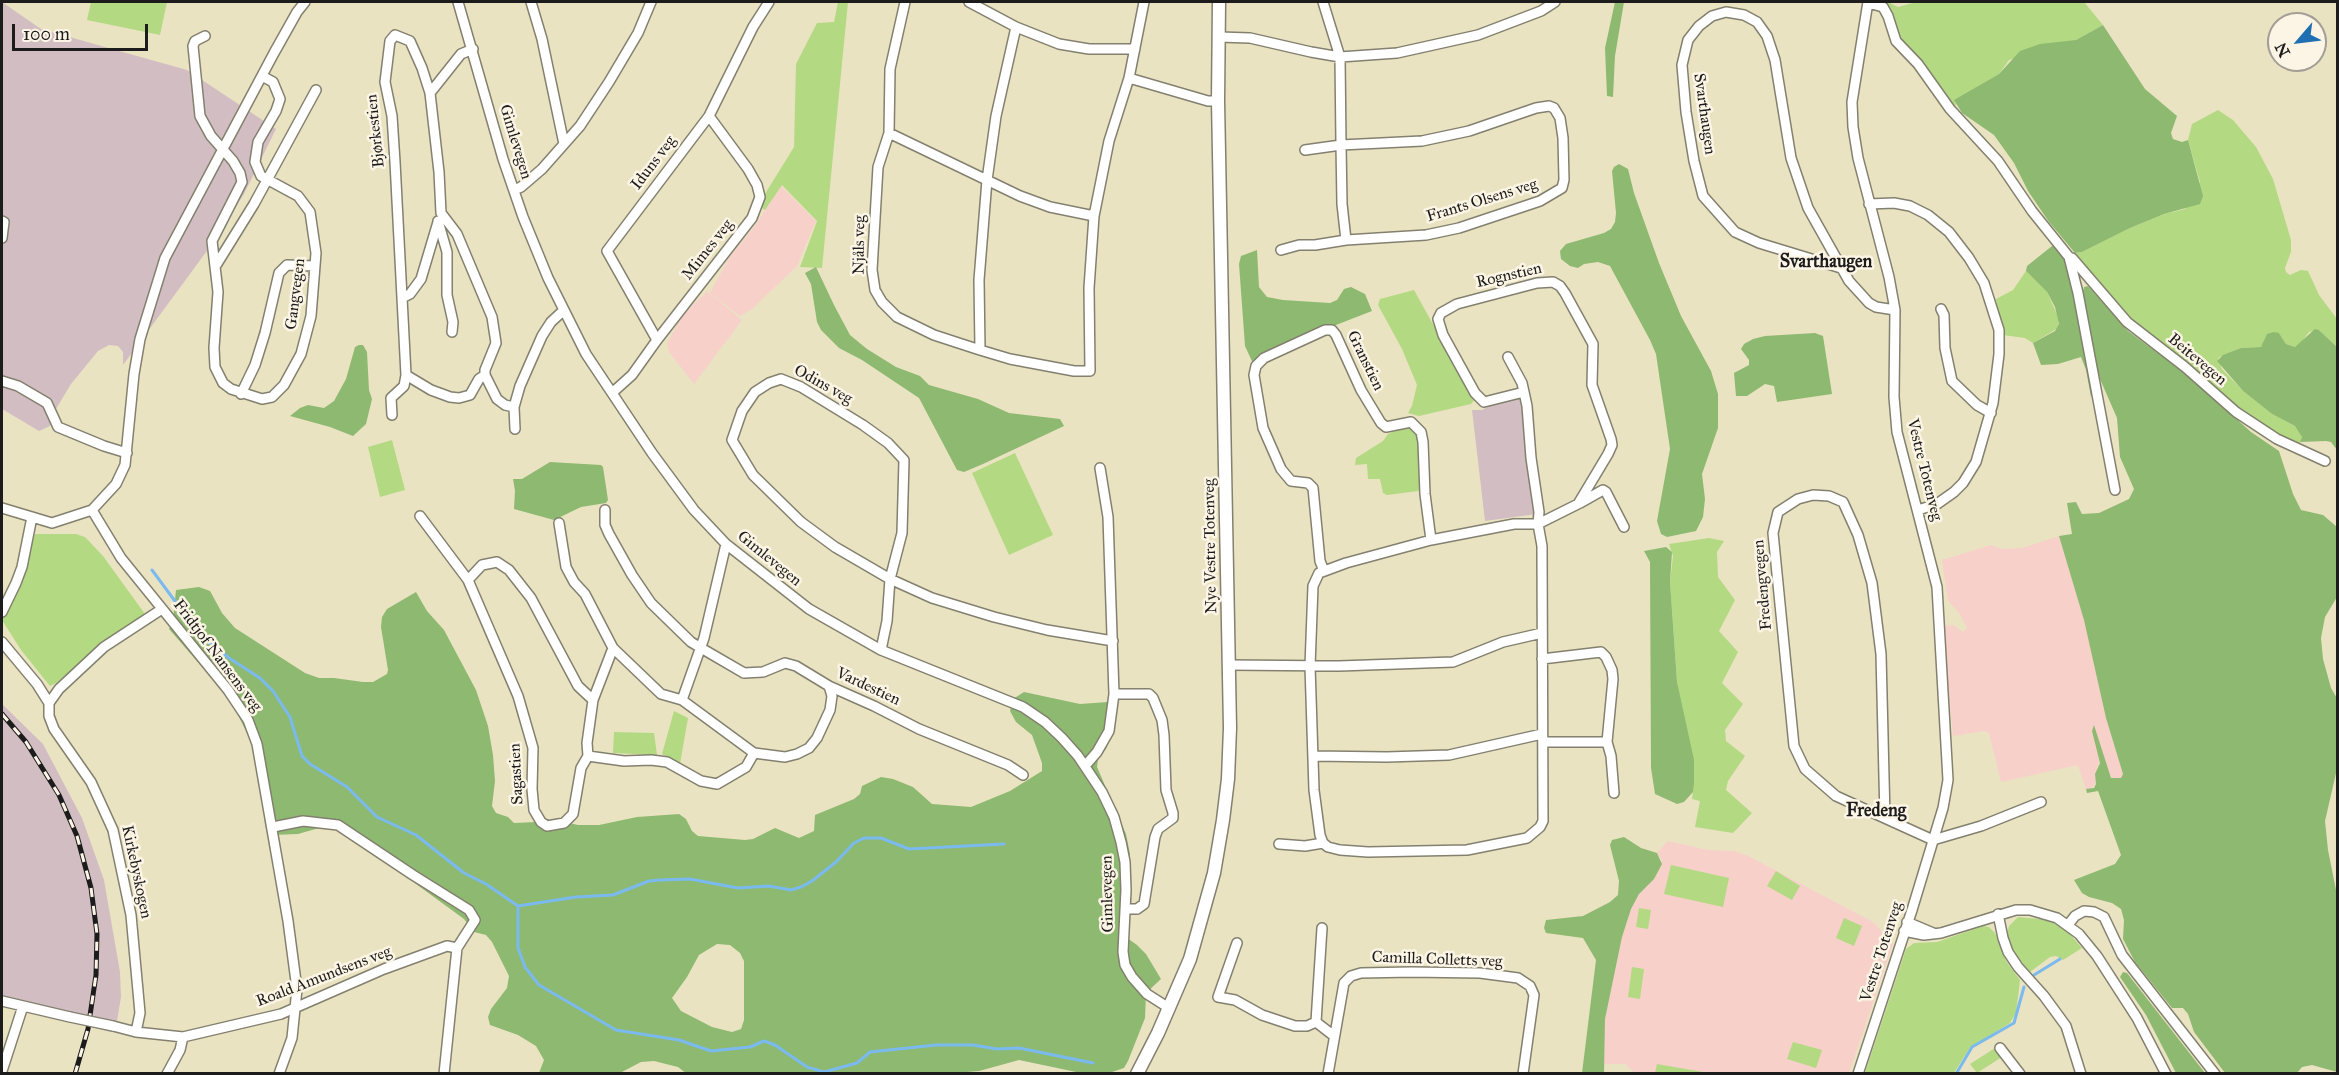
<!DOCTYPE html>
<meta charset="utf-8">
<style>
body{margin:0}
#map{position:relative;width:2339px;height:1075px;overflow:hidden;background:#eae3c2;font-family:"IM FELL Great Primer",serif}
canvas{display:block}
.frame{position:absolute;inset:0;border:3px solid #1c1c1c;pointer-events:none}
.north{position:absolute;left:2267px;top:12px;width:60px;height:60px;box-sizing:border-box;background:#fcf5e5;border:2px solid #a29e95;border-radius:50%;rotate:242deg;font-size:16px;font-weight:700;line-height:24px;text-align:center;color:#1c1c1c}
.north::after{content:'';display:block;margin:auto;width:21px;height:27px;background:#1f6fb2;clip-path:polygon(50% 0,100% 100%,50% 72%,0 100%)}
.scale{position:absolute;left:12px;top:24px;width:136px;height:27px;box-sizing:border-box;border:3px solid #1c1c1c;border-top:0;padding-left:8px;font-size:18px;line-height:21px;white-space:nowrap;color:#1c1c1c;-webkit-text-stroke:4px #fcf5e5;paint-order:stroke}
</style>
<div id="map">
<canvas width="2339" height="1075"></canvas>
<div class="frame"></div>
<div class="north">N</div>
<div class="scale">100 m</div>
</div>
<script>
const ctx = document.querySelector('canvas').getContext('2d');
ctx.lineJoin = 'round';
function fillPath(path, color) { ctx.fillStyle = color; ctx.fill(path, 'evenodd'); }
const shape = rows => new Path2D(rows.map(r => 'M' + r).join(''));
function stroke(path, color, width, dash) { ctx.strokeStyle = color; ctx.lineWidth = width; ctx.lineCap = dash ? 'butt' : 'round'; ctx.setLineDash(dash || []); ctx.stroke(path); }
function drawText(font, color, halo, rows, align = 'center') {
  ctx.font = font + ' "IM FELL Great Primer",serif'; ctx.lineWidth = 5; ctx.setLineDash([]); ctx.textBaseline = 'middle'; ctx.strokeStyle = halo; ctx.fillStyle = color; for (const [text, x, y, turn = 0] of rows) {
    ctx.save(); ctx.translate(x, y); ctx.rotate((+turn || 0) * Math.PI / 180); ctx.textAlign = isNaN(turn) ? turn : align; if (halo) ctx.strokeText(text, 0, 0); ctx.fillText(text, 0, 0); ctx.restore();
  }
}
fillPath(shape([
 [781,186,816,221,797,266,752,309,740,316,710,293,729,258,754,227],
 [707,291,742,320,694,384,669,352,667,343,683,315],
 [2059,536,2084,619,2106,718,2123,774,2121,778,2112,778,2100,758,2095,774,2096,783,2091,789,2086,789,2078,765,2001,782,1989,733,1984,731,1953,736,1946,664,1945,626,1953,625,1963,632,1967,628,1960,614,1948,601,1942,560,1991,545,2002,549,2022,548],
 [1668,841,1708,850,1735,851,1748,856,1873,922,1893,944,1849,1073,1636,1074,1625,1064,1604,1064,1605,1019,1622,937,1631,909,1639,894,1654,879,1662,860,1657,853]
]), '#f7d0ca');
fillPath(shape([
 [2,2,41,29,187,70,276,129,244,194,212,244,123,365,123,352,118,346,109,345,98,351,71,384,56,409,50,426,39,431,2,409],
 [1522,398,1537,514,1485,521,1472,410,1482,410,1499,401],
 [2,704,43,744,82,818,104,880,120,972,121,997,116,1027,110,1032,33,1011,2,1007]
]), '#d2bec2');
fillPath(shape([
 [91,2,167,2,160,35,87,20],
 [838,2,848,2,822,268,800,267,817,221,782,185,765,210,762,208,765,194,794,147,796,64,817,23,834,22],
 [1882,2,1888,2,1898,7,1916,2,2084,2,2103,25,2076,40,2009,60,1999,74,1955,100,1956,105,1953,108,1899,38,1887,6],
 [2218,110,2233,120,2256,147,2273,179,2291,240,2291,252,2285,268,2286,272,2290,275,2301,270,2308,271,2319,295,2337,319,2337,347,2319,330,2309,332,2301,343,2295,347,2286,344,2279,333,2265,338,2264,344,2261,347,2241,348,2218,358,2222,369,2243,391,2272,414,2295,426,2300,432,2302,437,2299,446,2248,417,2127,317,2075,253,2082,252,2130,228,2164,214,2185,209,2200,182,2188,140,2192,124],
 [2026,271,2047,292,2059,319,2058,328,2033,343,2025,338,2003,335,1996,299,2013,290],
 [1414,290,1466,384,1476,398,1471,404,1419,416,1408,413,1412,406,1417,385,1402,349,1378,305,1380,299],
 [1407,426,1414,428,1419,436,1423,486,1418,491,1387,495,1383,493,1380,479,1368,479,1367,464,1355,465,1356,458,1383,441,1388,434],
 [392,440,405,490,380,497,368,447],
 [1015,453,1053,535,1009,555,972,473],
 [35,534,76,534,85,537,103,556,145,614,105,642,56,683,50,686,21,650,2,620,17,593],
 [1709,538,1724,541,1717,552,1718,577,1735,600,1719,631,1738,652,1722,683,1743,704,1725,730,1726,741,1745,756,1728,781,1726,790,1752,813,1733,833,1695,827,1700,801,1692,799,1694,784,1677,682,1670,582,1673,556,1669,544],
 [674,711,688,718,680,764,662,754],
 [614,732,654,733,657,755,613,753],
 [1671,865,1729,878,1723,907,1664,894],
 [1776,871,1800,886,1792,900,1767,886],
 [1639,908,1651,910,1648,929,1636,927],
 [2018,917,2040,919,2054,923,2068,932,2082,948,2063,960,2056,956,2050,957,2030,972,2015,954,2007,934,2009,926],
 [1844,918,1862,926,1854,946,1836,938],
 [1983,926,1989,927,1995,933,2006,961,2020,980,2016,1013,2010,1023,1969,1049,1954,1073,1865,1073,1906,949,1914,943,1937,942],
 [1632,967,1644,969,1640,999,1628,997],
 [1793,1042,1822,1050,1816,1068,1787,1059],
 [1995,1048,2002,1057,1977,1073,1970,1064],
 [1657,1064,1709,1073,1655,1073]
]), '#b3d982');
fillPath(shape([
 [1615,2,1624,2,1615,56,1613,97,1607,96,1605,48],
 [2103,25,2145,89,2177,116,2171,133,2173,139,2182,142,2188,140,2203,196,2200,204,2164,214,2130,228,2082,252,2075,253,2049,222,2028,191,2014,163,1994,135,1962,113,1954,100,1999,74,2020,51,2040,44,2076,40],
 [1619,164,1628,169,1634,193,1659,263,1681,316,1711,371,1718,394,1718,428,1702,474,1705,499,1703,517,1696,531,1667,537,1661,534,1657,521,1670,449,1656,354,1650,340,1610,266,1598,262,1584,264,1578,268,1570,266,1561,259,1560,251,1566,244,1604,233,1611,229,1615,222,1616,213,1612,171,1614,167],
 [2052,246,2055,246,2063,254,2069,271,2092,392,2091,397,2086,370,2081,357,2058,364,2041,365,2033,343,2055,331,2059,324,2055,307,2047,292,2026,271,2027,266],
 [1257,250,1259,287,1267,297,1283,300,1330,303,1337,300,1344,289,1351,287,1365,294,1372,311,1323,330,1277,353,1256,370,1245,346,1239,264,1241,256],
 [816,267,834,305,850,335,867,349,896,367,920,376,929,385,978,399,1009,413,1060,419,1064,426,983,464,964,472,957,470,919,398,862,360,839,348,821,330,817,322,811,284,805,273],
 [2088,286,2128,331,2187,375,2251,432,2279,451,2293,494,2301,510,2323,515,2337,527,2337,597,2325,617,2321,638,2323,659,2331,688,2338,700,2337,769,2325,821,2328,850,2338,900,2337,1072,2312,1065,2302,1067,2297,1073,2225,1073,2194,1032,2188,1014,2183,1008,2172,1008,2135,962,2123,939,2124,920,2121,909,2112,903,2089,897,2082,893,2074,880,2115,864,2121,855,2098,791,2087,793,2086,789,2094,788,2096,784,2095,774,2100,763,2092,731,2094,725,2111,778,2121,778,2123,774,2106,718,2084,620,2059,536,2072,534,2067,503,2076,502,2082,514,2099,513,2129,499,2134,489,2120,457,2117,418,2100,379,2095,358,2083,292,2084,287],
 [2315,329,2319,330,2337,347,2337,450,2331,442,2326,441,2300,442,2302,437,2295,426,2272,414,2243,391,2217,361,2223,355,2241,348,2261,347,2267,334,2274,332,2279,333,2286,344,2295,347],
 [1815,333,1823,336,1832,394,1777,402,1774,386,1765,384,1747,396,1736,396,1734,373,1749,365,1749,360,1741,349,1744,344,1753,339,1765,336],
 [359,345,363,345,367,352,369,390,372,399,366,424,353,436,330,427,290,416,300,408,308,405,324,408,334,401,346,379,355,347],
 [550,462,601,465,603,467,608,500,606,503,581,507,554,520,514,509,515,491,513,479,522,479],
 [1666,547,1672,552,1670,582,1677,682,1694,760,1694,784,1693,792,1684,802,1677,804,1655,794,1651,768,1650,562,1644,551],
 [199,587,210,591,222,613,235,628,305,673,319,678,334,678,363,682,373,682,387,674,388,670,381,627,382,617,387,609,416,592,427,611,444,630,476,690,488,726,493,755,495,781,492,806,496,813,508,817,514,823,561,821,578,825,599,825,637,817,679,814,686,819,692,831,698,836,745,840,753,839,775,828,799,838,814,831,815,815,854,799,860,794,862,786,881,777,893,779,913,787,932,804,971,807,1010,791,1042,771,1042,763,1032,735,1016,722,1010,711,1013,699,1024,692,1080,704,1108,702,1115,705,1117,709,1113,730,1106,749,1098,759,1097,767,1126,834,1130,854,1130,884,1123,935,1137,945,1146,954,1161,979,1146,993,1145,1018,1128,1061,1124,1068,1109,1073,1081,1073,1019,1060,979,1071,942,1074,687,1074,678,1067,654,1061,641,1062,620,1073,539,1073,544,1060,536,1046,518,1035,490,1025,488,1017,491,1009,507,988,509,976,492,942,486,935,474,932,464,919,379,857,336,830,319,828,298,834,272,835,268,834,265,825,263,791,251,741,230,699,169,629,173,621,176,590],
 [717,944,730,945,740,953,744,961,744,1020,741,1029,732,1032,712,1027,681,1011,672,998,687,977,699,955],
 [1624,837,1641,848,1657,853,1662,864,1654,879,1639,894,1631,909,1622,937,1605,1019,1604,1073,1582,1073,1596,960,1583,938,1546,933,1544,928,1546,920,1583,916,1610,902,1618,895,1619,881,1610,845,1612,840],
 [2123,972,2127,973,2205,1073,2176,1073,2146,1015,2120,977]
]), '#8eb970');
stroke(shape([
 [152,570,200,635,229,658,260,678,273,691,290,717,302,756,310,764,347,787,377,817,416,835,464,873,486,884,518,906,576,897,613,895,649,881,660,880,690,879,738,888,769,886,791,890,801,887,812,881,836,862,854,843,864,838,881,838,909,849,1004,844],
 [518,906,518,948,525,967,539,985,616,1030,679,1040,711,1051,750,1047,764,1041,775,1045,807,1067,824,1072,857,1063,870,1052,936,1045,973,1045,997,1049,1019,1048,1093,1063],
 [2034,975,2060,959],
 [1956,1074,1972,1047,2014,1023,2024,987]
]), '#7bbaef', 3);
const minor = shape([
 [458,2,503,159,523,217,548,278,586,354,652,453,694,510,726,544,809,609,881,650,1023,707,1045,722,1062,738,1078,756,1102,792,1114,817,1121,842,1125,862,1126,890,1123,952,1125,965,1132,977,1147,994,1169,1008],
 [531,2,542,39,564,144],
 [905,2,890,69,889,133,878,167,872,270,875,290,882,302,897,317,934,335,980,350,1010,359,1074,371,1090,371,1089,288,1094,216,1109,141,1129,78,1208,101,1218,101],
 [969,2,1016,27,1059,44,1089,49,1135,49],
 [1868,3,1883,7,1888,16,1896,41,1918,64,1950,109,1998,161,2032,211,2069,257,2078,293,2115,490],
 [205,36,195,41,193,46,200,116,211,136,233,161,240,173,242,182,212,241,218,292,214,348,215,367,223,383,231,389,262,399,272,397,284,385,301,354,311,316,316,253,310,212,298,196,261,176,255,162,258,142,276,111,280,99,273,82,262,76],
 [1219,37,1250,38,1311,52,1340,57,1397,53,1478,35,1541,11,1555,2],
 [473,49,461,54,430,93,439,172,441,213,457,234,492,317,496,343,485,370,485,375,497,399,505,405,514,407],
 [1129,78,1144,2],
 [430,93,422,68,410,41,395,35,390,41,385,82,392,116,395,162,406,375,431,390,450,397,459,398,470,395,479,379,485,375],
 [889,133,1020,196,1050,207,1094,216],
 [1305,150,1341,145,1422,141,1469,131,1536,108,1549,106,1554,108,1560,118,1563,138,1564,180,1562,188,1540,201,1459,228,1426,235,1346,240,1342,204,1341,145,1340,57,1323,2],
 [514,190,521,187,542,169,580,126,609,82,638,33,651,2],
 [1869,204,1894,203,1910,206,1928,215,1949,232,1969,258,1984,283,1999,330,1999,354,1993,403,1976,462,1963,483,1954,492,1937,504,1918,510],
 [2,221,4,222,2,238],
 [438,221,447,252,447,295,453,322,452,332],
 [1281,250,1299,245,1315,245,1346,240],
 [2072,258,2127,322,2185,367,2236,412,2277,439,2325,461],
 [215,267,254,204,316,90],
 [1841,268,1759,243,1735,232,1703,196,1694,161,1686,112,1682,65,1688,40,1699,26,1712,16,1726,12,1744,15,1757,22,1767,36,1775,60,1791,158,1808,208,1849,281,1869,303,1876,307,1895,310],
 [402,298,410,294,421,279,438,222],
 [1941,309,1944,315,1945,348,1952,381,1977,405,1991,413],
 [657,340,607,251,709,116,753,27,769,2],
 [980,350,979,280,987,180,996,116,1016,27],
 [1508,357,1522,383,1524,392],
 [2,381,18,386,47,403,58,427,104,446,127,453],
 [612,393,632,375,657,340,752,218,760,197,757,185,748,169,709,116],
 [241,394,255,365,265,333,279,273,287,265,315,266],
 [392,415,391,398,404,386,406,375],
 [515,429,514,407,520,386,542,336,551,322,564,310],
 [1580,503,1603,490,1606,492,1624,527],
 [2,508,52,523,92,510,116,484,125,465,134,374,140,339,165,258,274,53,297,12,305,2],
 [92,510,121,558,228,690,248,720,257,744,288,921,297,989,292,1038,279,1074],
 [605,510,605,525,609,534,632,575,651,603,691,642,701,648,744,673,763,672,785,663,796,666,829,686,874,706,919,729,1008,765,1023,775],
 [420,516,468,580,518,696,533,748,532,789,534,810,541,822,547,826,564,823,573,814,581,768,588,756,587,743,593,700,613,648],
 [559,523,566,567,574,582,585,594,613,648,661,694,682,700,754,753,785,757,797,754,809,748,817,738,830,710,832,696,829,686],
 [1324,571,1320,561,1313,488,1308,483,1291,481,1281,469,1263,428,1254,375,1256,366,1264,358,1325,330,1332,330,1336,335,1361,390,1381,423,1386,427,1411,422,1421,432,1423,442,1425,494,1431,540],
 [468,580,482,565,497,562,509,570,531,598,578,686,593,700],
 [2,612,16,583,22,567,32,517],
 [2,642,37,684,49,703],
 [881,650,887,621,890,579,902,533,904,460,888,443,863,425,801,387,781,379,769,383,755,392,742,411,732,440,753,475,801,522,835,547,890,579,932,598,994,617,1047,630,1113,641],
 [1542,659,1601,652,1606,657,1612,670,1613,679,1607,742,1543,742],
 [1229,665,1339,666,1453,662,1503,642,1542,633],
 [1114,694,1149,694,1153,698,1162,720,1164,735,1166,790,1173,813,1173,818,1158,829,1155,837,1144,904,1137,909,1125,909],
 [682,700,704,638,726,544],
 [1607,742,1611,756,1614,793],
 [588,756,624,761,651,760,667,762,701,781,717,784,746,767,754,753],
 [1313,756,1387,757,1449,755,1542,734],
 [1085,766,1097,752,1109,731,1114,694,1108,517,1100,468],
 [1885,818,1881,654,1872,583,1858,535,1843,502,1829,496,1813,495,1798,499,1778,512,1773,533,1794,746,1805,769,1836,796,1933,840,1981,826,2041,802],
 [273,827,303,821,338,825,413,875,469,910,475,920,457,948,444,1074],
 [1279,844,1305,846,1323,843,1320,835,1314,790,1310,666,1313,586,1319,573,1346,563,1431,540,1514,524,1538,524,1578,504,1608,454,1612,445,1611,439,1592,385,1593,344,1565,293,1560,286,1553,282,1537,283,1457,304,1441,313,1438,319,1443,335,1475,393,1484,402,1524,392,1527,406,1531,458,1539,512,1538,524,1542,546,1543,821,1540,827,1527,838,1467,850,1368,852,1340,850,1328,847,1323,843],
 [1998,914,2003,938,2008,952,2018,967,2044,996,2066,1026,2081,1074],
 [1907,922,1933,933],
 [2068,925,2075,916,2084,911,2094,912,2104,917,2122,955,2215,1074],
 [1904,931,1924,935,1941,933,2016,910,2030,910,2057,918,2079,934,2097,956,2137,1018,2166,1074],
 [1237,943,1218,997,1235,1000,1262,1015,1295,1026,1307,1026,1316,1022,1334,1036],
 [2,1001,70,1017],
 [1316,1022,1322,928],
 [113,1026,136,1032,183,1037,281,1014,384,969,447,946,457,948],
 [136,1032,140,1013,131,915,113,830,91,782,54,729,49,716,49,703,59,689,104,647,162,609],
 [2000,1048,2020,1074],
 [2,1071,23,1006],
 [167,1074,180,1050,183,1037],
 [1328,1074,1344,983,1351,976,1361,973,1411,972,1480,973,1518,978,1530,986,1534,995,1523,1074],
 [1858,1074,1912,910,1943,808,1948,780,1937,587,1897,432,1894,397,1895,310,1889,277,1858,158,1853,127,1852,102,1868,2]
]);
const major = shape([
 [1137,1074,1158,1033,1190,959,1214,873,1223,820,1228,779,1230,728,1218,101,1219,2]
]);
stroke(minor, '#83806f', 12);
stroke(major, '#83806f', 15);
stroke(minor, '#fff', 9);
stroke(major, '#fff', 12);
const rail = shape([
 [2,714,26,742,59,795,77,836,91,888,97,934,96,975,88,1029,75,1074]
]);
stroke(rail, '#1c1c1c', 5);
stroke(rail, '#fcf5e5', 3, [9]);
const minorBridge = shape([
 [70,1017,113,1026]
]);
stroke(minorBridge, '#83806f', 12, []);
stroke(minorBridge, '#fff', 9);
drawText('16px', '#1c1c1c', '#fcf5e5', [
 ["Svarthaugen",1704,114,82],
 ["Bjørkestien",376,131,-96],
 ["Gimlevegen",515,142,73],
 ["Iduns veg",654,163,-53],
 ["Frants Olsens veg",1482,201,-17],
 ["Njåls veg",860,245,-89],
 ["Mimes veg",708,250,-52],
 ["Rognstien",1509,276,-13],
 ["Gangvegen",296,294,-83],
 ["Beitevegen",2197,360,40],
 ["Granstien",1365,361,64],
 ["Odins veg",823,385,29],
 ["Vestre Totenveg",1924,470,76],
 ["Nye Vestre Totenveg",1211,546,-91],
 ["Gimlevegen",769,559,39],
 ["Fredengvegen",1763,585,-95],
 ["Fridtjof Nansens veg",217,656,53],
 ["Vardestien",868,687,25],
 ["Sagastien",517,774,-93],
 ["Kirkebyskogen",136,872,78],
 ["Gimlevegen",1108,894,-91],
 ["Vestre Totenveg",1882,952,-72],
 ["Camilla Colletts veg",1437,960,2],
 ["Roald Amundsens veg",324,977,-21]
]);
drawText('bold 18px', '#1c1c1c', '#fcf5e5', [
 ["Svarthaugen",1826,263],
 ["Fredeng",1876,812]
]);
</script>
